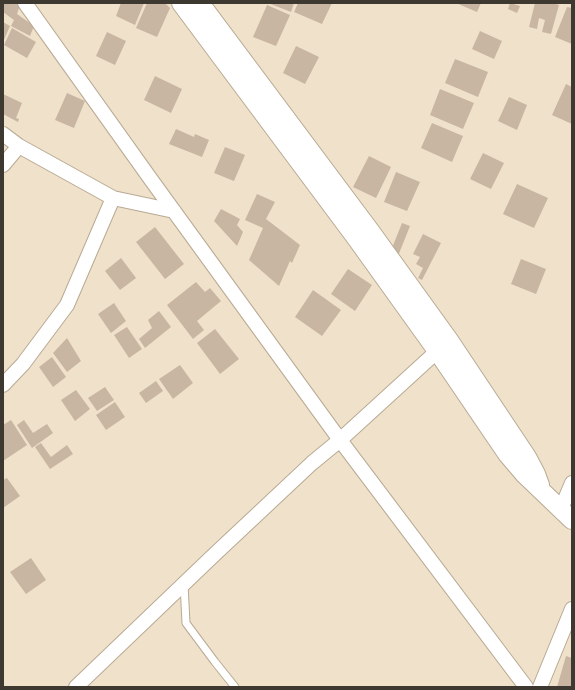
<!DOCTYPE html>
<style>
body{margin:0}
#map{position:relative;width:575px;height:690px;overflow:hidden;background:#f0e1ca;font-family:Lato,sans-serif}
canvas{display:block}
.frame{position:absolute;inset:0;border:4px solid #3e3930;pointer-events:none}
</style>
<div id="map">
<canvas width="575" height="690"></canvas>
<div class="frame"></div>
</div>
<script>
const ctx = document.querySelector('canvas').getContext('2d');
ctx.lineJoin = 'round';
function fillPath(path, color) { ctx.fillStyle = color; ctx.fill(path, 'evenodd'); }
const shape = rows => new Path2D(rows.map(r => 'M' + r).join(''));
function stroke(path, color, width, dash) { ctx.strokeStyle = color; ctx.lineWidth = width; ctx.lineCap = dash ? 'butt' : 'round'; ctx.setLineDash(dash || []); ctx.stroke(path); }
fillPath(shape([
 [3,3,17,3,20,5,17,14,34,26,30,36,11,26,14,20,3,12],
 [121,3,144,3,135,25,116,16],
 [147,3,165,3,170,8,157,37,136,28],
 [268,3,294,3,291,12],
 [298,3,332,3,322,24,294,12],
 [456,3,481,3,477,12],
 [510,3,520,6,517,13,508,9],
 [535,3,553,3,559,5,551,34,542,32,545,20,539,18,537,29,529,27],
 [267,5,290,15,276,46,253,37],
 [567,7,572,8,572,44,555,37],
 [3,22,10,26,3,42],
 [12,28,36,42,27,58,4,45],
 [480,31,502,41,494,59,472,49],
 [107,32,126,41,115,65,96,56],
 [296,46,319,57,305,84,283,73],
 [455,59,488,72,478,97,445,83],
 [155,76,182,89,171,113,144,100],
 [566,84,572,87,572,124,552,115],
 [440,89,474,103,463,129,430,115],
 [67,93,85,101,74,128,55,120],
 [3,94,22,103,16,118,19,119,18,122,3,114],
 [509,97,527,105,517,130,498,121],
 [432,123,463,136,452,162,421,148],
 [176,129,194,137,195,134,209,140,202,157,169,144],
 [225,147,245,155,234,181,214,173],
 [483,153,504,163,491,189,470,179],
 [369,156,391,167,376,198,353,187],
 [396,172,420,182,407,211,384,202],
 [517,184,548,198,534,228,503,214],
 [257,194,275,202,266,219,300,245,292,263,290,261,279,286,249,260,263,228,245,220],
 [221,209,240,219,237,225,243,232,237,246,214,221],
 [402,223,410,226,398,256,392,248],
 [155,227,184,264,165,279,136,242],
 [423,234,441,243,422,280,418,278,423,268,416,264,420,257,413,254],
 [121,258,136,278,120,290,105,271],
 [521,259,546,269,536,294,511,284],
 [348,269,372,285,355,311,331,294],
 [196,282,205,292,210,288,221,301,197,321,204,330,193,339,167,305],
 [313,290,341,310,322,336,295,317],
 [114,303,126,321,111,333,98,314],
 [159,311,171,327,145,348,139,339,152,328,148,320],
 [127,327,142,349,129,358,114,335],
 [215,329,239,359,220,374,197,343],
 [67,338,81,361,67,372,53,353],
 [52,357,66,377,53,387,39,367],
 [180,365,193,383,173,399,159,379],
 [156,381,163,391,146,403,139,393],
 [105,387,114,400,97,411,88,398],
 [76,390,90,409,75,421,61,400],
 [115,402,125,417,106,430,96,415],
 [11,420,27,445,3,461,3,425],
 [24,420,33,433,47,424,53,433,32,448,17,425],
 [41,443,51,457,67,445,73,454,50,469,35,447],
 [7,478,20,496,3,508,3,480],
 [31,558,46,580,26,594,10,572],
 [566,656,572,658,572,687,557,687]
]), '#c8b6a2');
const service = shape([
 [184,584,186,623,215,662,235,687]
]);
const minor = shape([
 [25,3,152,181,340,440,526,687],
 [3,134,19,146,113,198,174,211],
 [3,165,19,146],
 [3,385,23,364,67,305,113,198],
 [561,509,572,483],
 [76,687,216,553,312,463,340,440,444,345],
 [540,687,572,609]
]);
const tertiary = shape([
 [181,3,356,238,437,351,507,454,524,474,572,520],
 [200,3,371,232,449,340,527,457,536,474,540,485]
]);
stroke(service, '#b8aa94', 9);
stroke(minor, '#b8aa94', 16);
stroke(tertiary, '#b8aa94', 20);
stroke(service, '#fff', 7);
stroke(minor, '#fff', 14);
stroke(tertiary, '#fff', 18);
</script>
